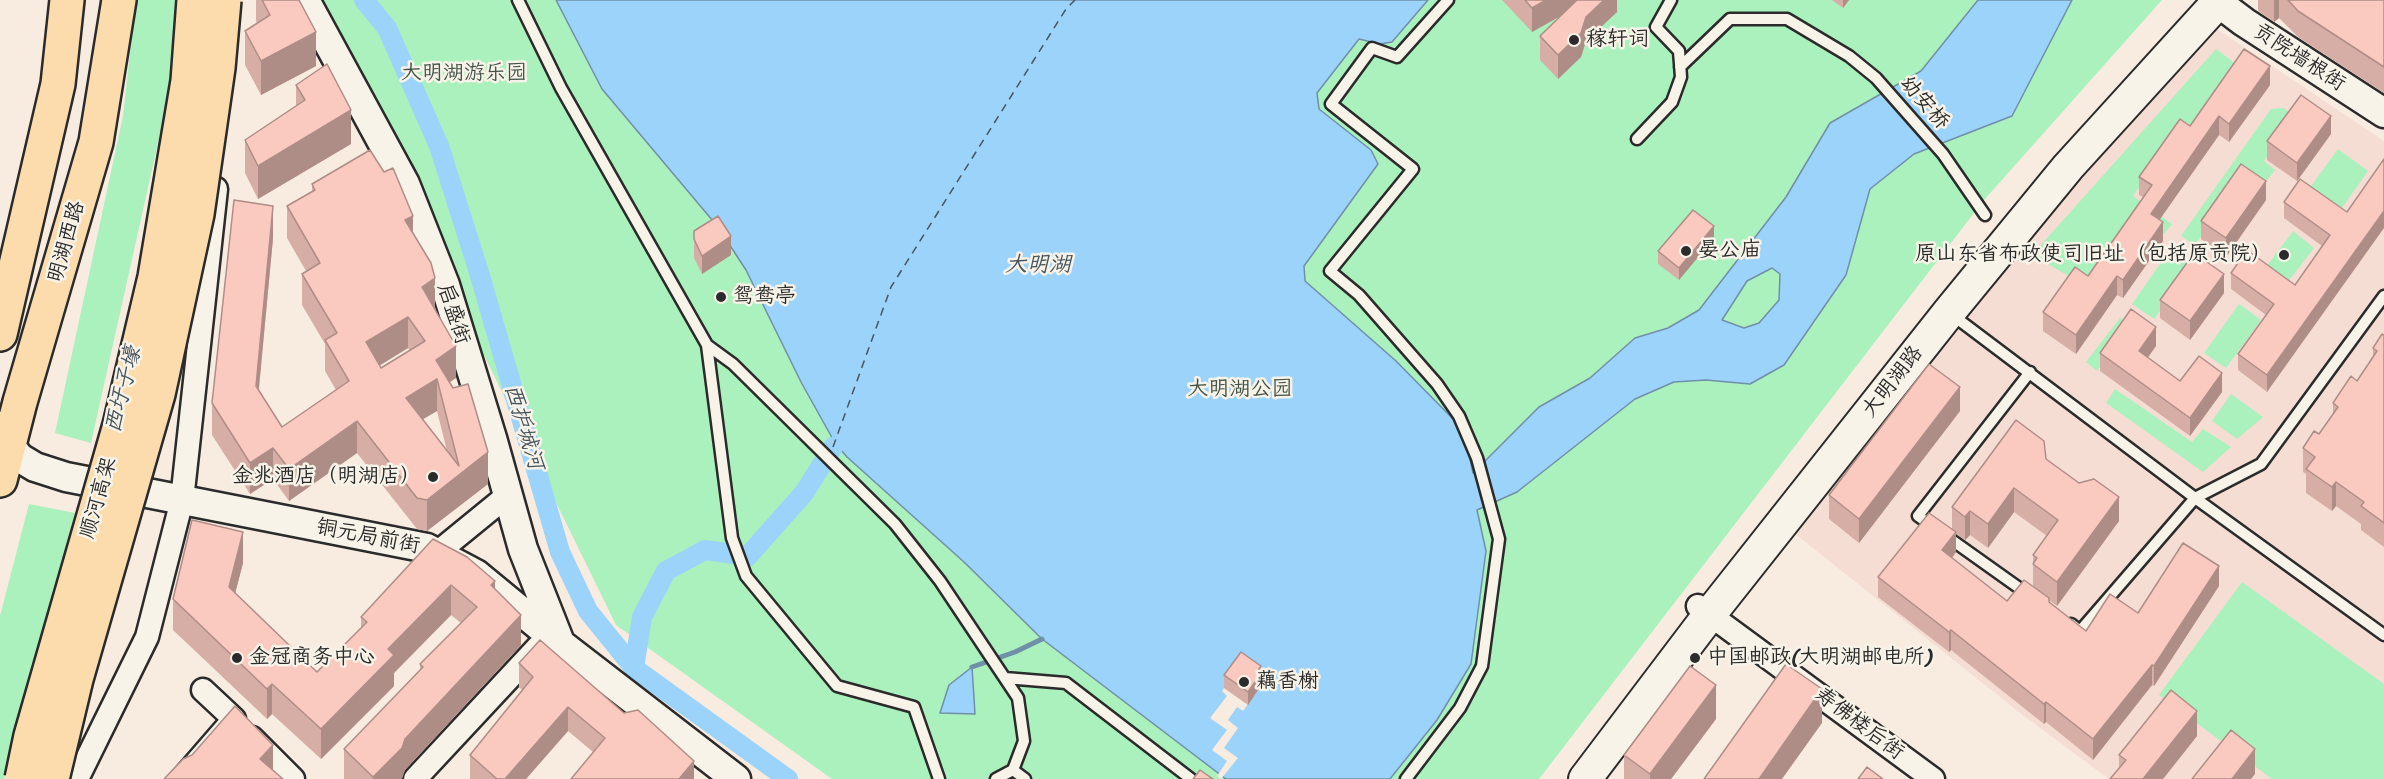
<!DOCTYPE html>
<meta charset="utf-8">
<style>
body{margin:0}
canvas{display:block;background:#f8ebe0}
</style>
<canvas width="2384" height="779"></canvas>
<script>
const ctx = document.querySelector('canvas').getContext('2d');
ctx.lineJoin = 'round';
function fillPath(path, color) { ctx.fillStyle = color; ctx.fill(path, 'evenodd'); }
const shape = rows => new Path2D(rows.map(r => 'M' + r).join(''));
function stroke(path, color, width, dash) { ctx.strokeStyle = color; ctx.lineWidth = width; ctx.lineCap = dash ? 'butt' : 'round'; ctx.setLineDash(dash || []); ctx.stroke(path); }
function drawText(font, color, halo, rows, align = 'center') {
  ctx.font = font + ' Sriracha,"LXGW WenKai TC",sans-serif'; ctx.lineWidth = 5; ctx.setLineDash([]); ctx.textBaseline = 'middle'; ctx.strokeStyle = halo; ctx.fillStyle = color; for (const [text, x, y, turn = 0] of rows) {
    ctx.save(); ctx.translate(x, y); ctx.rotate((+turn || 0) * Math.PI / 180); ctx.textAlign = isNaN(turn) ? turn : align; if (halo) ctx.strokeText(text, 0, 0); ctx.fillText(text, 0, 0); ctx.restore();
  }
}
fillPath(shape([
 [2214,27,2384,141,2384,779,2109,779,2024,716,1789,529,1955,316]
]), '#f5ddd4');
fillPath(shape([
 [136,0,176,0,170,89,91,443,55,433,123,116],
 [319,0,2162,0,1984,200,1539,779,832,779,616,625,395,173],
 [2216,49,2240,67,2188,140,2179,134,2133,196,2172,224,2164,234,2136,215,2083,284,2032,255],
 [2283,108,2296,116,2264,161,2275,170,2260,190,2241,179,2195,245,2181,236,2271,109],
 [2338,149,2368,171,2337,215,2306,193],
 [2293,231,2314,248,2284,287,2263,271],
 [2172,247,2194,263,2154,319,2132,304],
 [2239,304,2261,320,2226,368,2204,353],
 [2120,318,2129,324,2097,371,2086,362],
 [2115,389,2192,442,2203,429,2231,447,2203,472,2106,403],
 [2231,394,2263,417,2237,439,2212,421],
 [29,504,75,513,4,779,0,779,0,616],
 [2242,582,2384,684,2384,779,2272,779,2159,695]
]), '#aaf1bd');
const water = shape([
 [556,0,1428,0,1392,42,1380,44,1359,39,1317,93,1319,109,1371,150,1378,164,1304,266,1305,281,1396,361,1459,425,1466,442,1473,473,1539,407,1590,378,1635,338,1668,328,1699,310,1786,197,1830,123,1921,71,1978,0,2072,0,2012,116,1914,154,1870,189,1846,275,1784,365,1750,384,1706,380,1674,382,1635,399,1517,492,1477,510,1486,551,1471,664,1437,720,1390,779,1226,779,1042,639,964,562,847,457,835,443,801,382,746,270,718,227,602,89,556,0],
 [1772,268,1780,274,1779,300,1759,323,1744,328,1722,320,1747,281,1772,268],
 [972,667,975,714,940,713,949,685,972,667]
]);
fillPath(water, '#9cd3fb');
stroke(water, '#6f90a8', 1.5);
fillPath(shape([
 [1241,664,1261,679,1257,685,1260,687,1243,711,1237,707,1228,720,1238,728,1224,748,1238,758,1221,779,1217,776,1227,761,1212,750,1227,730,1210,718,1227,696,1222,691]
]), '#f8ebe0');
stroke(shape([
 [972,667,1015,652,1042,639]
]), '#6f90a8', 5);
stroke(shape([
 [364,0,387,28,439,146,478,269,560,552,588,611,634,668,788,779],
 [634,668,642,617,666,571,705,550,748,556,804,493,833,447]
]), '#9cd3fb', 20);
stroke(shape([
 [833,447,891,287,1066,9,1075,0]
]), '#47555f', 1.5, [8, 6]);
const service = shape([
 [518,0,561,88,707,345,733,364,895,524,940,581,1018,698,1024,741,1013,770,1025,779],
 [1680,67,1730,19,1787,19,1849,56,1876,78,1943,154,1985,215],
 [1637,139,1672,102,1681,77,1679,51,1656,27,1671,0],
 [1951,314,2195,498,2384,635],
 [707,345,732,538,746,576,837,686,914,707,939,779],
 [2029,595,1918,516,2030,372],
 [2071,624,2080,631,2195,498,2261,464,2384,296],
 [1005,678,1066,683,1191,779],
 [996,779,1013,770],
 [1406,779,1460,708,1482,666,1499,539,1477,458,1459,416,1437,384,1359,295,1330,271,1413,169,1331,104,1372,48,1397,57,1448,0]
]);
const minor = shape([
 [437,553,508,495],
 [1698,606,1933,779],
 [252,738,293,779],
 [77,779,147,637,182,500,216,189],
 [182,779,234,719,203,690],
 [415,779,538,647]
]);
const tertiary = shape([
 [305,0,405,184,445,285,492,438,523,549,559,640],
 [2215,0,2244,22,2384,113],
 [1,426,9,445,20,458,35,467,66,477,427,548,476,574,561,644,736,779]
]);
const secondary = shape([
 [1585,779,1710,614,1949,312,2068,167,2220,0]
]);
const primary = shape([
 [0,334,58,84,67,0],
 [0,480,20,402,96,142,119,0]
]);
stroke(service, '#2b2b2b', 15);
stroke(minor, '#2b2b2b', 27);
stroke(tertiary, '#2b2b2b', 33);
stroke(secondary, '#2b2b2b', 36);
stroke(primary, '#2b2b2b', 38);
stroke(service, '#f7f3e8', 10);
stroke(minor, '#f7f3e8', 22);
stroke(tertiary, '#f7f3e8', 28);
stroke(secondary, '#f7f3e8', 32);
stroke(primary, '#fcdcac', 33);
const trunkBridge = shape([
 [22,779,31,736,120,425,155,277,188,81,194,0],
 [52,779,76,679,158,394,197,214,218,68,224,0]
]);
stroke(trunkBridge, '#2b2b2b', 38, []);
stroke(trunkBridge, '#fcdcac', 33);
fillPath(shape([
 [256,0,299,0,316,66,261,95,245,65,245,31,257,23,256,21],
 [1502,0,1617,0,1617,12,1586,41,1581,57,1558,79,1540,60,1540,36,1562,15,1532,32],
 [1832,0,1849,0,1843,8],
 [2258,0,2384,0,2384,93,2298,37,2279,18,2274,22,2258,11],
 [296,85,351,144,258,199,245,173,245,140,296,106],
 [2270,85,2229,142,2219,135,2159,220,2163,241,2123,298,2117,295,2076,354,2043,331,2043,312,2088,276,2143,197,2139,195,2139,177,2190,126],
 [2331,134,2297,181,2267,160,2267,141],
 [312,184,413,232,456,378,449,382,488,484,427,531,417,529,357,453,289,501,273,479,250,494,212,435,212,403,273,238,259,390,282,427,336,390,325,371,325,344,302,305,302,274,306,271,287,238,287,206,312,191],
 [408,348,410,351,381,368,380,365],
 [437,411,447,451,423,419],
 [2266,200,2226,257,2201,239,2201,221],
 [2284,202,2347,212,2267,392,2238,370,2238,354,2266,315,2231,289,2231,273,2295,285,2322,246,2284,218],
 [694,231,731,255,702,274,694,258],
 [1714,238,1679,280,1658,264,1658,251],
 [2224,293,2190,340,2160,318,2160,300],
 [2384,335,2384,547,2361,530,2361,524,2336,506,2332,511,2306,493,2306,474,2303,472,2303,448,2319,434,2333,415,2333,403,2357,381,2373,358,2373,348],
 [2156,346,2147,358,2180,381,2222,392,2190,436,2100,371,2100,353],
 [1960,411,1859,543,1829,519,1829,495],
 [2046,459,2119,521,2057,606,2049,600,2049,602,2086,631,2219,586,2154,686,2152,685,2093,760,2046,722,2044,724,1951,650,1949,652,1878,597,1878,577,1952,529,1952,507],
 [2014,512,2047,536,2033,555,2033,586,2007,601,1952,558,1956,552,1956,534,1965,540,1970,535,1988,548],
 [433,539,495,589,521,645,405,770,401,779,344,779,344,749,420,670,420,664,461,623,451,615,394,673,394,686,321,759,272,714,267,719,173,630,173,599,243,563,235,593,317,672,361,628,361,617],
 [519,663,694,779,593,752,568,731,526,779,470,779,470,755,522,690,519,687],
 [1224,675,1261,679,1260,687,1248,705,1224,688],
 [1716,719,1671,779,1624,779,1624,755],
 [2197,736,2163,779,2110,779,2119,768,2119,755]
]), '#d7aea6');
fillPath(shape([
 [1546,0,1589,0,1532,32,1532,8],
 [1604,0,1617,0,1617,12,1586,41,1581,57,1558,79,1558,55,1586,17],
 [1843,0,1849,0,1843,8],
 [2274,0,2279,0,2279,18,2274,22],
 [316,32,316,66,261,95,261,61],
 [2270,66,2270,85,2229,142,2229,124],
 [351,110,351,144,258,199,258,166],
 [2219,116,2219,135,2151,232,2151,214],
 [2331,116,2331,134,2297,181,2297,163],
 [2266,181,2266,200,2226,257,2226,238],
 [273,206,273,238,256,417,256,386],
 [2384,211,2384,228,2267,392,2267,375],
 [413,216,413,248,405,220],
 [2163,222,2163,241,2123,298,2123,280],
 [1714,226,1714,238,1679,280,1679,268],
 [731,236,731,255,702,274,702,256],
 [2224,274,2224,293,2190,340,2190,321],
 [2117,276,2117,295,2076,354,2076,335],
 [435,278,435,310,422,287],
 [408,317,408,348,366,374,366,342],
 [2156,327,2156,346,2139,370,2139,351],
 [456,346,456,378,440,389,437,379,437,411,406,429,406,398,436,360],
 [2222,373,2222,392,2190,436,2190,418],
 [1960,387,1960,411,1859,543,1859,519],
 [357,421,357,453,289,501,289,469],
 [273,448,273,479,250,494,250,463],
 [488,452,488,484,427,531,427,500],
 [2336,482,2336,506,2332,511,2332,487],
 [2014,488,2014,512,1988,548,1988,524],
 [2119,497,2119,521,2057,606,2057,582],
 [1970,511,1970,535,1965,540,1965,517],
 [243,532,243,563,229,617,229,587],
 [1956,532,1956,552,1942,571,1942,550],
 [2219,566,2219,586,2154,686,2154,666],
 [495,581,495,611,491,585],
 [451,585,451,615,394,673,394,686,321,759,321,729,388,649],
 [521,615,521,645,405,770,402,779,373,779,373,777,405,739],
 [1951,630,1951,650,1949,652,1949,632],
 [2152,665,2152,685,2093,760,2093,739],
 [1261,666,1260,687,1248,705,1248,692,1257,672],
 [272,684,272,714,267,719,267,689],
 [1716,685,1716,719,1671,779,1650,779,1650,774],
 [1822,689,1822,723,1782,779,1759,779],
 [2046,702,2046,722,2044,724,2044,704],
 [568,707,568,731,526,779,505,779],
 [2197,711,2197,736,2163,779,2143,779],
 [273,745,273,778,260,759],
 [2255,749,2255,774,2251,779,2232,779],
 [694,761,694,779,679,779]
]), '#af8d87');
const building = shape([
 [262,0,299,0,316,32,261,61,245,31,270,15,262,0],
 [1525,0,1546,0,1532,8,1525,0],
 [1577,0,1604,0,1586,17,1581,33,1558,55,1540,36,1577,0],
 [2288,0,2384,0,2384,67,2298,11,2288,0],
 [2244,49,2270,66,2229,124,2219,116,2151,214,2163,222,2123,280,2117,276,2076,335,2043,312,2075,267,2088,276,2152,185,2139,177,2180,119,2190,126,2244,49],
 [327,64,351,110,258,166,245,140,305,100,296,85,327,64],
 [2301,95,2331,116,2297,163,2267,141,2301,95],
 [370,150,384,172,393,168,413,216,405,220,431,263,435,278,422,287,456,346,436,360,453,388,468,384,488,452,427,500,417,498,357,421,289,469,273,448,250,463,212,403,234,200,273,206,256,386,282,427,349,381,325,340,337,333,302,274,320,263,287,206,315,190,312,184,370,150],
 [408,317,425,341,381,368,366,342,408,317],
 [437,379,459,466,406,398,437,379],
 [2384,159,2384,211,2267,375,2238,354,2274,304,2231,273,2247,250,2295,285,2330,235,2284,202,2300,179,2347,212,2384,159],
 [2241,164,2266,181,2226,238,2201,221,2241,164],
 [1693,210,1714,226,1679,268,1658,251,1693,210],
 [718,216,731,236,702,256,694,239,694,231,718,216],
 [2194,253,2224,274,2190,321,2160,300,2194,253],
 [2131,309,2156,327,2139,351,2180,381,2199,356,2222,373,2190,418,2100,353,2131,309],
 [2382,334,2384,335,2384,523,2361,506,2364,502,2336,482,2332,487,2306,469,2315,457,2303,448,2314,431,2319,434,2338,407,2333,403,2351,376,2357,381,2377,351,2373,348,2382,334],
 [1929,364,1960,387,1859,519,1829,495,1929,364],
 [2016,420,2044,441,2046,459,2079,483,2094,479,2119,497,2057,582,2033,564,2037,558,2033,555,2058,520,2014,488,1988,524,1970,511,1965,517,1952,507,2016,420],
 [1929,513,1956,532,1942,550,2007,601,2024,580,2049,598,2049,602,2086,631,2110,594,2138,613,2183,543,2219,566,2154,666,2152,665,2093,739,2046,702,2044,704,1951,630,1949,632,1878,577,1929,513],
 [192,520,243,532,229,587,317,672,367,622,361,617,433,539,467,557,495,581,491,585,521,615,405,739,402,748,373,777,344,749,423,667,420,664,477,607,451,585,388,649,394,655,321,729,272,684,267,689,173,599,192,520],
 [540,640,624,713,638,710,694,761,679,779,571,779,605,738,568,707,505,779,497,779,470,755,533,677,519,663,540,640],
 [1241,652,1261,666,1257,672,1260,675,1248,692,1224,675,1241,652],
 [1786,664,1822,689,1759,779,1704,779,1786,664],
 [1690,666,1716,685,1650,774,1624,755,1690,666],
 [2171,690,2197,711,2143,779,2110,779,2126,760,2119,755,2171,690],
 [235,706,273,745,260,759,283,779,164,779,183,759,192,755,235,706],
 [2231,730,2255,749,2232,779,2192,779,2231,730],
 [1867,767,1883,779,1858,779,1867,767],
 [1200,770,1213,779,1193,779,1200,770]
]);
fillPath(building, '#facac1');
stroke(building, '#af8d87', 1.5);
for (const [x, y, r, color] of [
 [1574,40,6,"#2b2b2b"],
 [1686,251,6,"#2b2b2b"],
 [2284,255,6,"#2b2b2b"],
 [721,297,6,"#2b2b2b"],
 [433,477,6,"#2b2b2b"],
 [237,658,6,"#2b2b2b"],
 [1695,658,6,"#2b2b2b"],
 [1244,682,6,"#2b2b2b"]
]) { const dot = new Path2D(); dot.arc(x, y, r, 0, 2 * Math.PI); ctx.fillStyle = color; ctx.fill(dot); stroke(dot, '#f7f3e8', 2); }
drawText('21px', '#2b2b2b', '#f7f3e8', [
 ["稼轩词",1586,40],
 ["晏公庙",1698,251],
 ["原山东省布政使司旧址（包括原贡院）",2272,255,"right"],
 ["鸳鸯亭",733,297],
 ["金兆酒店（明湖店）",421,477,"right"],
 ["金冠商务中心",249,658],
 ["中国邮政(大明湖邮电所)",1707,658],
 ["藕香榭",1256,682]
], 'left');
drawText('21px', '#2b2b2b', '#f7f3e8', [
 ["贡院墙根街",2299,58,33],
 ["幼安桥",1924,103,49],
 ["明湖西路",67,242,-74],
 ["启盛街",453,314,72],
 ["大明湖路",1893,382,-52],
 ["顺河高架",99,498,-74],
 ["铜元局前街",368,537,11],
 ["寿佛楼后街",1859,724,37]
]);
drawText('21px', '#445348', '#f7f3e8', [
 ["大明湖游乐园",464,74],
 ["大明湖公园",1240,390]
]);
drawText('italic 22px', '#47555f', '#f7f3e8', [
 ["大明湖",1038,265],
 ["西圩子壕",124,390,-76],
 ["西护城河",523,427,73]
]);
</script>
